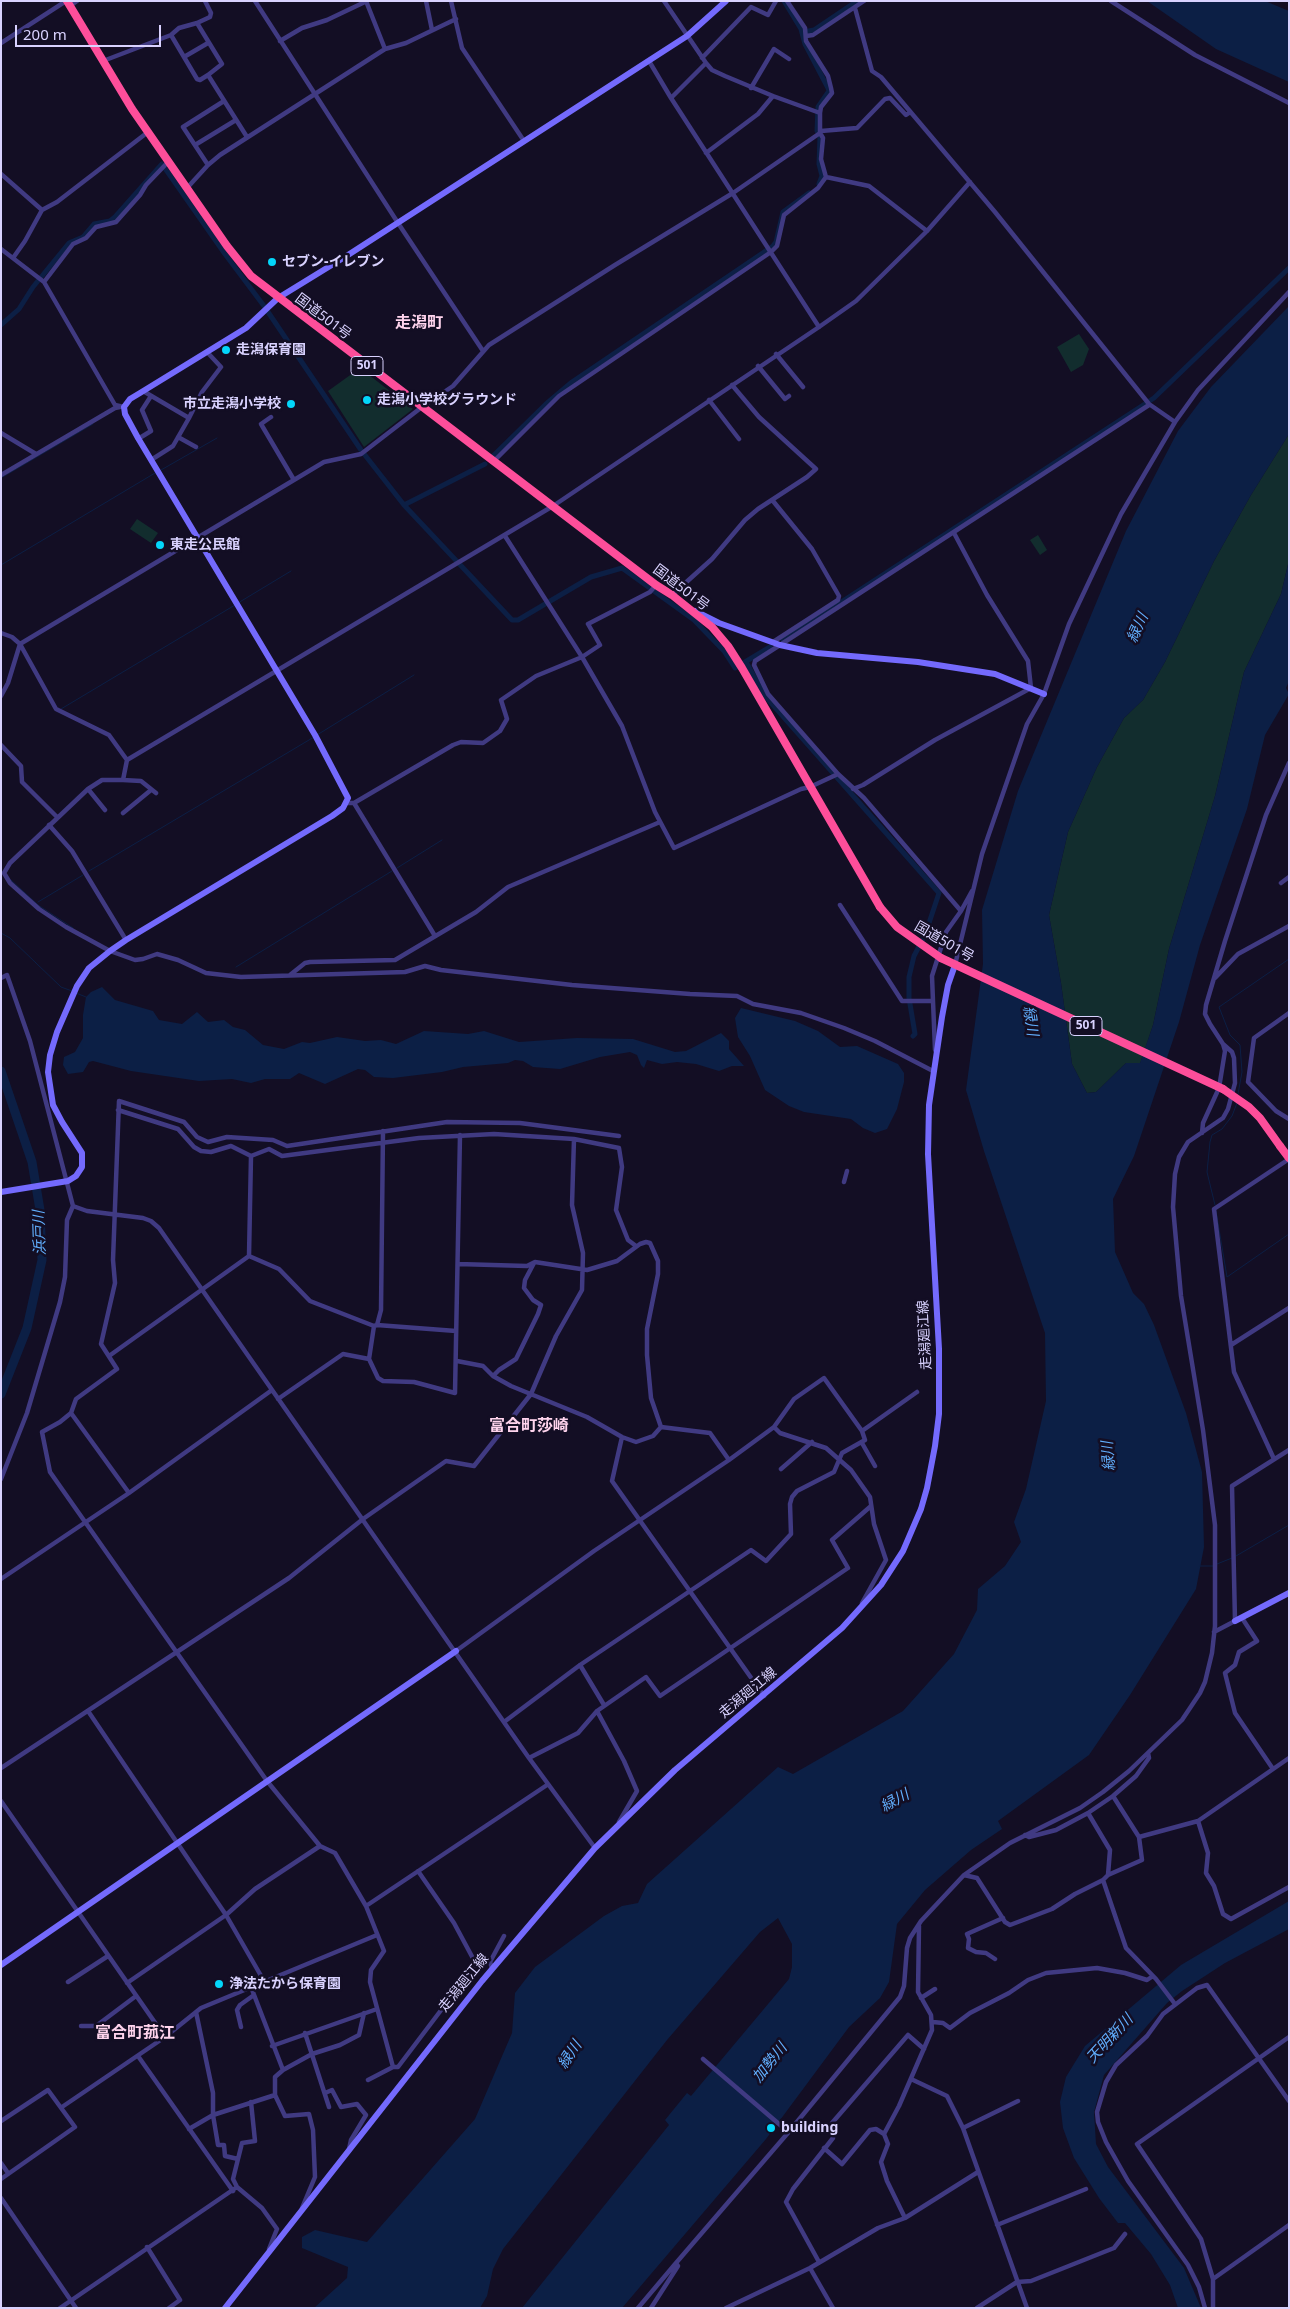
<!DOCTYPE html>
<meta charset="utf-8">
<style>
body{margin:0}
#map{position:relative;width:1290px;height:2309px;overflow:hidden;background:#130e24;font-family:"Noto Sans",sans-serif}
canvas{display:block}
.frame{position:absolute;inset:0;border:2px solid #d9d2ff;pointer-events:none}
.scale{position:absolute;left:15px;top:25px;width:146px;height:22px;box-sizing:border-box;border:2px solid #d9d2ff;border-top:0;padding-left:6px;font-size:15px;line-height:18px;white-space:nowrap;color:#d9d2ff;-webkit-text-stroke:4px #130e24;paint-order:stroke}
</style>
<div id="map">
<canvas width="1290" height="2309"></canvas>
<div class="frame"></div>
<div class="scale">200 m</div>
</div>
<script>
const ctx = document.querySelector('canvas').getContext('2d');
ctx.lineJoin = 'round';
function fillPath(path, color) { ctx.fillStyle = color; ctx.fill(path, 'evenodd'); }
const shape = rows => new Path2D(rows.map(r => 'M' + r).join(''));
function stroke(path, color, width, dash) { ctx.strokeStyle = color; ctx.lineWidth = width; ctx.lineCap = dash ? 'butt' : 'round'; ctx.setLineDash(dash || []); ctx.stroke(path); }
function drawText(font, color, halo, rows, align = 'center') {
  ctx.font = font + ' "Noto Sans","Noto Sans JP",sans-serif'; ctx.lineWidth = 5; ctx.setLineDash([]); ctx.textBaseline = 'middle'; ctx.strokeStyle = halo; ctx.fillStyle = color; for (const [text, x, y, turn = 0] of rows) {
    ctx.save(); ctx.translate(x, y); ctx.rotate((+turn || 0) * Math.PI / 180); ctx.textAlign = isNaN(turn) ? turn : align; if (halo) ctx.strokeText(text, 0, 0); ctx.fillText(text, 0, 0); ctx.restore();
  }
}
fillPath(shape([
 [1079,334,1089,349,1083,365,1071,372,1057,347],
 [360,368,413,409,364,447,328,391],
 [1289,434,1289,560,1281,594,1244,672,1215,796,1169,949,1153,1025,1140,1064,1126,1063,1096,1092,1087,1093,1072,1064,1061,983,1049,915,1068,832,1097,767,1124,718,1143,700,1165,662,1214,561,1251,495],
 [137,519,158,533,151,543,130,529],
 [1038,535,1047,550,1040,555,1030,540]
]), '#122d2e');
fillPath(shape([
 [1147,1,1265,1,1289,11,1289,82,1216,49],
 [1289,306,1289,434,1251,495,1214,561,1165,662,1143,700,1124,718,1097,767,1068,832,1049,915,1061,983,1072,1064,1087,1093,1096,1092,1126,1063,1140,1063,1153,1025,1169,949,1215,796,1244,672,1281,594,1289,560,1289,681,1286,688,1289,694,1265,735,1247,809,1200,945,1179,1022,1134,1156,1113,1199,1115,1252,1133,1293,1144,1304,1154,1325,1186,1413,1202,1472,1204,1547,1196,1589,1130,1695,1089,1755,998,1821,1002,1829,971,1850,925,1890,897,1924,889,1982,880,1998,849,2027,766,2139,622,2308,522,2308,669,2125,665,2120,687,2093,691,2096,789,1979,792,1967,792,1944,778,1918,760,1932,667,2040,503,2249,493,2269,487,2296,480,2308,314,2308,347,2278,348,2267,302,2248,302,2237,315,2230,367,2242,475,2119,512,2033,515,1993,535,1967,604,1916,622,1906,638,1903,647,1884,778,1767,793,1774,903,1711,954,1654,977,1610,978,1589,1005,1566,1021,1542,1014,1522,1026,1489,1046,1401,1045,1333,984,1151,966,1090,983,964,982,910,1018,791,1126,531,1178,431,1211,387],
 [102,987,115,1000,153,1011,159,1020,182,1024,197,1012,208,1022,224,1020,233,1027,245,1030,263,1045,284,1049,302,1042,310,1043,337,1037,365,1041,381,1040,396,1044,424,1031,468,1034,484,1031,519,1042,577,1038,633,1039,675,1052,686,1051,721,1033,729,1041,729,1049,744,1066,732,1066,719,1071,696,1064,677,1062,662,1064,647,1060,644,1068,641,1065,637,1055,630,1052,600,1057,560,1069,533,1067,523,1061,515,1060,508,1063,463,1067,442,1072,393,1078,374,1077,365,1070,358,1069,325,1084,299,1073,290,1079,265,1079,251,1083,232,1079,199,1081,131,1071,93,1061,89,1062,83,1072,68,1074,63,1065,64,1057,75,1052,83,1038,83,1015,86,997,91,992],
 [741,1008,795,1021,818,1031,840,1047,857,1046,898,1064,904,1073,904,1082,897,1109,887,1129,875,1133,863,1128,851,1119,804,1112,789,1106,765,1090,750,1056,738,1037,735,1018],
 [1289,1901,1289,1929,1225,1963,1182,1991,1167,2003,1104,2075,1094,2112,1096,2144,1108,2167,1184,2268,1201,2308,1178,2308,1170,2285,1151,2254,1125,2223,1118,2223,1099,2198,1074,2158,1063,2128,1060,2102,1066,2077,1085,2046,1181,1965]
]), '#0c1f45');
stroke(shape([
 [161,470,217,438],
 [1,478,93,424],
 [1,565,155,473],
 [238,603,291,571],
 [61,709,235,605],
 [317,735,414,675],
 [397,868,442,840],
 [89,871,314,737],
 [11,880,38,905,73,928],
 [38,902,83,875],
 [1,933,10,938,61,987,72,991],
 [236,967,392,871],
 [76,993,86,997],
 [1238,1094,1242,1072,1240,1045,1230,1035,1219,1007,1289,959],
 [1215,1205,1207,1172,1210,1142,1212,1135,1222,1129,1232,1116,1237,1103],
 [1216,1211,1227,1277,1289,1234],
 [1236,1556,1289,1525],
 [1217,1564,1232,1558],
 [1200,1566,1214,1566]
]), '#0c1f45', 1);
stroke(shape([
 [784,1,801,29,805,44,828,88,829,91,818,107,817,131],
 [803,32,814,30,857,1],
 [819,184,822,176,819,164,820,137],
 [1,325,19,309,33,287,69,243,83,237,94,224,110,221,115,217,162,164,225,254,264,306,361,450,404,505,512,620,518,620,591,577,622,568,694,620,724,651,735,668,770,647],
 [493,456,546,404,572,382,773,246,776,242,783,212,809,193],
 [404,505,485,464],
 [783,640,1154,398,1289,268],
 [746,662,765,696,939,893,925,935,914,956,909,977,909,998,915,1034,913,1036]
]), '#0c1f45', 5);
stroke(shape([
 [1,1071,32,1162,40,1210,42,1260,27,1328,1,1394]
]), '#0c1f45', 9);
stroke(shape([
 [205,1,211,13,210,17,197,23,222,64,208,75,247,137],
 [255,1,398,223,483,351],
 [366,1,385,49],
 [426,1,432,30],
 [451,1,462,48,524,141],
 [664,1,706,63,671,98,819,327],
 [1111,1,1195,55,1289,103],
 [70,6,77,1],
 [855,8,872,71,881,77,995,212,1149,404,1175,422],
 [197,23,179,28,171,35,197,79,200,80,208,75],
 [806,36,813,35,864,1],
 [280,41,302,28,327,20,367,1],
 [1,43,66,1],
 [184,57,208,43],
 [702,58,751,7,768,15,776,1],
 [103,61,171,35],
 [649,61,671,98],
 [751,88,774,49,789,59],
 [773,96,820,113],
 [821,131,857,128,885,99,890,98,906,115,909,113],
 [820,133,823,138,821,159,826,177,869,186,927,231],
 [195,145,236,120],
 [706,153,758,114,773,96,725,76,712,70,706,63],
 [208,165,183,127,224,101],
 [1,174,42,210,57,202,148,132],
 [187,188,208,165,220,155,385,49,406,43,456,19],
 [1,249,44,282,115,405,124,407],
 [13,258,25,241,42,210],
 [44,282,73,244,86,238,96,227,116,222,140,195,146,185,168,162],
 [776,354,803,387],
 [758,366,785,399,789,396],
 [143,391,189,418,202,392,221,367,207,352],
 [709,400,739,439],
 [271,417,261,424,294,480],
 [1,433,36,454],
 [178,437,196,447],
 [138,439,151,431,142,410,151,396],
 [151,460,173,446,189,418],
 [494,461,559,396,771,252,777,246,784,215,818,188,826,177],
 [1,475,115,408,120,407],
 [773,501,812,549,839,596,838,600,773,642],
 [505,536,582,657,622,726,655,812,674,848,801,789,810,787,838,774],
 [672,595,712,559,745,520,758,509,807,477,816,469,759,417,732,385],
 [1,633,12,637,20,644,56,709,109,735,127,760,123,780,102,780,88,789,10,863,4,873,10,883,39,909,66,927,110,951,135,960,143,959,157,954,178,960,206,973,241,977,405,972,425,966,441,970,572,985,690,994,737,996,753,1004,801,1013,844,1028,875,1041,933,1071],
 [1,696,8,683,20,644,324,462,361,454,422,407,453,386,489,345,615,265,733,193,820,133,820,113,821,107,832,93,831,88,828,76,806,41,805,28,787,1],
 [1,745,21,766,22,782,57,817],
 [127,760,553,506,819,327,856,301,927,231,970,182],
 [123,780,141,781,156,793],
 [88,789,105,810],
 [853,789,863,785,935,740,1031,688,1028,661,987,595,954,533],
 [348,803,354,803,453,745,461,742,483,743,500,731,507,719,501,700,536,676,582,657,600,645,588,624,650,592,656,585],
 [354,803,435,936],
 [123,813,151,790],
 [49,825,72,851,126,940],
 [1281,883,1289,877],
 [840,905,902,1001,933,1001,932,976,946,932,961,911,972,891],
 [961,911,864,798,838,774,768,694,754,665,755,661,780,645,1149,405],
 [955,965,982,854,1027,724,1044,694,1069,624,1121,514,1175,422,1198,390,1289,292],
 [290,975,305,963,310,962,395,960,476,912,508,887,660,822],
 [1,978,7,975,30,1041,73,1206,87,1211,143,1218,151,1221,159,1228,529,1758,595,1848],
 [1215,978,1238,954,1289,926],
 [933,1001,935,1050],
 [1289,1013,1254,1038,1248,1082,1276,1111,1289,1119],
 [118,1110,178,1129,194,1147,201,1151,211,1152,231,1146,251,1156,269,1149,282,1156,419,1138,494,1134,574,1139,619,1148,622,1167,616,1210,628,1240,636,1246],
 [1202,1133,1203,1123,1219,1088,1225,1051,1223,1044],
 [844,1182,847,1171],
 [249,1256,279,1269,310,1301,374,1326,377,1325,456,1331],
 [249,1256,251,1156],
 [458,1264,527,1266,535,1262,587,1270,617,1261,640,1244,646,1242,650,1243,658,1261,658,1274,647,1329,647,1355,651,1398,661,1427],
 [377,1325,381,1310,383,1131],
 [374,1326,369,1359,378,1378,383,1381,414,1382,455,1393,460,1135],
 [1231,1345,1289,1308],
 [109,1356,249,1256],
 [457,1361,483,1366,493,1376,511,1386,587,1417,622,1437,636,1442,653,1436,661,1427],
 [493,1376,499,1370,516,1359,538,1314,541,1305,533,1300,524,1288,525,1280,534,1263],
 [278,1399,343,1354,369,1359],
 [71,1413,129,1493],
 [661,1427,710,1433,729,1460],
 [774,1427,780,1433,826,1448,851,1470,870,1497,874,1524,886,1560,862,1603],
 [862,1431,917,1392],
 [622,1437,612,1481,764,1696],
 [862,1443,875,1466],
 [1274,1459,1234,1372,1214,1209,1289,1159],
 [781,1469,812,1442],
 [1,1479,27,1413,60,1302,65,1277,67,1220,73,1206],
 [1,1579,129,1493,272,1390],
 [1242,1618,1257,1641,1239,1652,1235,1665,1225,1673,1235,1713,1273,1769],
 [1214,1632,1235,1621,1232,1486,1289,1450],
 [456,1651,594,1551,729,1460,774,1427,794,1399,824,1378,862,1431,865,1440,842,1453,834,1472,797,1491,792,1497,790,1504,791,1534,766,1561,751,1550,580,1665,504,1722],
 [580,1665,604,1705],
 [88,1711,226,1915,264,1981],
 [597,1711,624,1761,637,1791,619,1822],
 [529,1758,578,1733,597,1711,646,1677,660,1696,848,1568,832,1540,871,1506],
 [1,1768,289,1578,363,1519,446,1461,474,1466,531,1394,556,1336,582,1290,583,1253,572,1205,574,1139],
 [1,1801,165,2037],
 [1088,1813,1110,1850,1108,1875],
 [1198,1821,1208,1853,1206,1873,1214,1886,1223,1914,1231,1919,1289,1887],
 [1025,1835,1029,1837,1056,1830,1088,1813,1113,1796],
 [1139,1837,1198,1821,1289,1758],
 [418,1871,454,1923,476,1964,398,2067,393,2067,370,1982,371,1970,384,1951,366,1906,335,1853,320,1846,267,1781,50,1472,42,1432,60,1422,71,1413,76,1399,117,1369,101,1344,115,1283,113,1260,119,1101,184,1122,197,1137,208,1142,227,1137,273,1140,287,1146,447,1122,520,1123,619,1136],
 [964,1875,977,1878,1005,1922,1010,1925,1052,1909,1075,1894,1103,1880,1108,1875,1142,1860,1139,1837,1113,1796,1136,1776,1149,1758,1148,1753],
 [1103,1880,1126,1948,1156,1979,1175,2004],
 [366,1906,547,1785],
 [995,1959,986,1953,976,1952,968,1948,969,1939,967,1934,1003,1918],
 [492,1968,490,1962,504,1936],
 [68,1982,108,1956],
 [127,1983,226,1915,255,1889,320,1846],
 [251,1987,283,2070],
 [921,1998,935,1989],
 [196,2012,213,2093,213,2115,218,2145,224,2145,225,2156,238,2159],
 [933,2022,943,2023,950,2028,970,2013,1009,1993,1028,1980,1046,1973,1097,1968,1125,1973,1147,1980,1153,1976],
 [81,2026,96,2026,136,1996],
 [241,2027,237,2010,240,2005,254,1995],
 [305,2033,329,2107],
 [272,2046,377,2009],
 [138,2056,233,2191],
 [911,2079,947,2096,963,2128,1027,2308],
 [368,2080,393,2067],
 [325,2093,332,2090,341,2107,357,2104,366,2115,351,2140,349,2149],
 [251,2102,255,2141,242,2143,233,2179,237,2187,262,2208,277,2229,269,2249],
 [62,2107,165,2037,201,2008,377,1935],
 [1,2121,48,2090,75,2127,1,2179],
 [963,2128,1018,2101],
 [189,2129,213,2115,275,2095],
 [787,2134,900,1997,904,1986,907,1948,910,1938,921,1921,964,1875,1010,1843,1080,1808,1103,1792,1129,1771,1182,1720,1200,1693,1205,1682,1212,1653,1215,1626,1215,1525,1203,1430,1181,1296,1173,1207,1175,1174,1179,1157,1188,1142,1223,1118,1228,1109,1235,1083,1234,1058,1232,1052,1223,1044,1210,1024,1205,1014,1206,1005,1225,941,1266,815,1289,763],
 [824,2148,842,2164,870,2130,876,2129,884,2134],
 [1,2163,8,2173],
 [1,2198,76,2308],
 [302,2208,315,2177,313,2130,309,2114,285,2116,275,2095,275,2077,283,2070,312,2054,340,2045,359,2035,364,2013],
 [905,2218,887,2181,881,2162,888,2144,884,2134,899,2106,932,2030,931,2015,918,1992,919,1926],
 [997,2225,1086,2189],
 [147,2247,180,2300,169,2308],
 [819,2262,786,2202,793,2189,833,2138,832,2123,908,2035,924,2049],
 [810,2268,833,2308],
 [1213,2279,1289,2225],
 [60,2308,237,2187],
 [638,2308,676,2263],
 [651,2308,678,2266,676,2263,787,2134,786,2130,703,2059],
 [726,2308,810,2268,878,2228,905,2218,978,2172],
 [977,2308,1017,2282,1031,2281,1114,2248,1125,2234],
 [1205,2308,1199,2287,1188,2265,1128,2181,1106,2142,1098,2122,1097,2112,1106,2082,1116,2065,1147,2036,1163,2014,1197,1988,1207,1985,1289,2101],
 [1213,2308,1213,2279,1201,2239,1137,2144,1289,2037]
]), '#403a82', 4.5);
stroke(shape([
 [695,611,719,623,780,645,817,653,918,662,995,674,1044,694],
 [1,1192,68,1181,76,1176,82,1167,82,1153,62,1122,53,1105,48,1072,50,1055,57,1032,77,986,89,968,110,951,126,940,332,816,343,808,348,798,315,735,138,438,125,414,124,407,130,399,140,393,246,328,278,298,348,255,687,36,726,1],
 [1235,1621,1289,1593],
 [1,1965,456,1651],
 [225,2308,482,1981,595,1848,675,1770,842,1628,881,1585,903,1551,921,1509,927,1488,935,1446,939,1414,939,1349,928,1154,929,1105,942,1017,948,985,955,965]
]), '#746afd', 6);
stroke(shape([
 [67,1,132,109,227,246,251,276,656,585,672,595,712,627,728,646,742,668,880,907],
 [941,958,1223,1089],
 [1280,1146,1289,1158]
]), '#fd4e9a', 8);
stroke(shape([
 [880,907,897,927,941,958],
 [1223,1089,1249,1107,1260,1118,1280,1146]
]), '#fd4e9a', 8);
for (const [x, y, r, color] of [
 [272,262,5,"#03d6fa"],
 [226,350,5,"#03d6fa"],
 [367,400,5,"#03d6fa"],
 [291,404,5,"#03d6fa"],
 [160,545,5,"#03d6fa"],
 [219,1984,5,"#03d6fa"],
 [771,2128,5,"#03d6fa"]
]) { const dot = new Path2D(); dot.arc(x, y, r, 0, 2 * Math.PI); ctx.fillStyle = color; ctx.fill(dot); stroke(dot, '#130e24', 2); }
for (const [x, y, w] of [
 [367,366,32],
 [1086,1026,32]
]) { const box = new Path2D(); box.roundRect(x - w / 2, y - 9.5, w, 19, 4); ctx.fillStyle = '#130e24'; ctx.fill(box); stroke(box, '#d9d2ff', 1); }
drawText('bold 12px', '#d9d2ff', null, [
 ["501",367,366],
 ["501",1086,1026]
]);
drawText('bold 14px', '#d9d2ff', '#130e24', [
 ["セブン-イレブン",282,262],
 ["走潟保育園",236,350],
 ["走潟小学校グラウンド",377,400],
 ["市立走潟小学校",281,404,"right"],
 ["東走公民館",170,545],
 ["浄法たから保育園",229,1984],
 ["building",781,2128]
], 'left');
drawText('14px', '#d9d2ff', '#130e24', [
 ["国道501号",323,317,37],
 ["国道501号",681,588,37],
 ["国道501号",944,942,30],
 ["走潟廻江線",925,1335,-93],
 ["走潟廻江線",748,1693,-40],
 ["走潟廻江線",464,1983,-51]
]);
drawText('italic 15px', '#61aefd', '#130e24', [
 ["緑川",1138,628,-65],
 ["緑川",1030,1021,81],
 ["浜戸川",40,1233,-92],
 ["緑川",1109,1456,-95],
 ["緑川",895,1801,-29],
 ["天明新川",1110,2039,-47],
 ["緑川",570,2055,-56],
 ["加勢川",770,2063,-51]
]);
drawText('bold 16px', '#ffd4ed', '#130e24', [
 ["走潟町",419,323],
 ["富合町莎崎",529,1426],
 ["富合町菰江",135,2033]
]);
</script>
